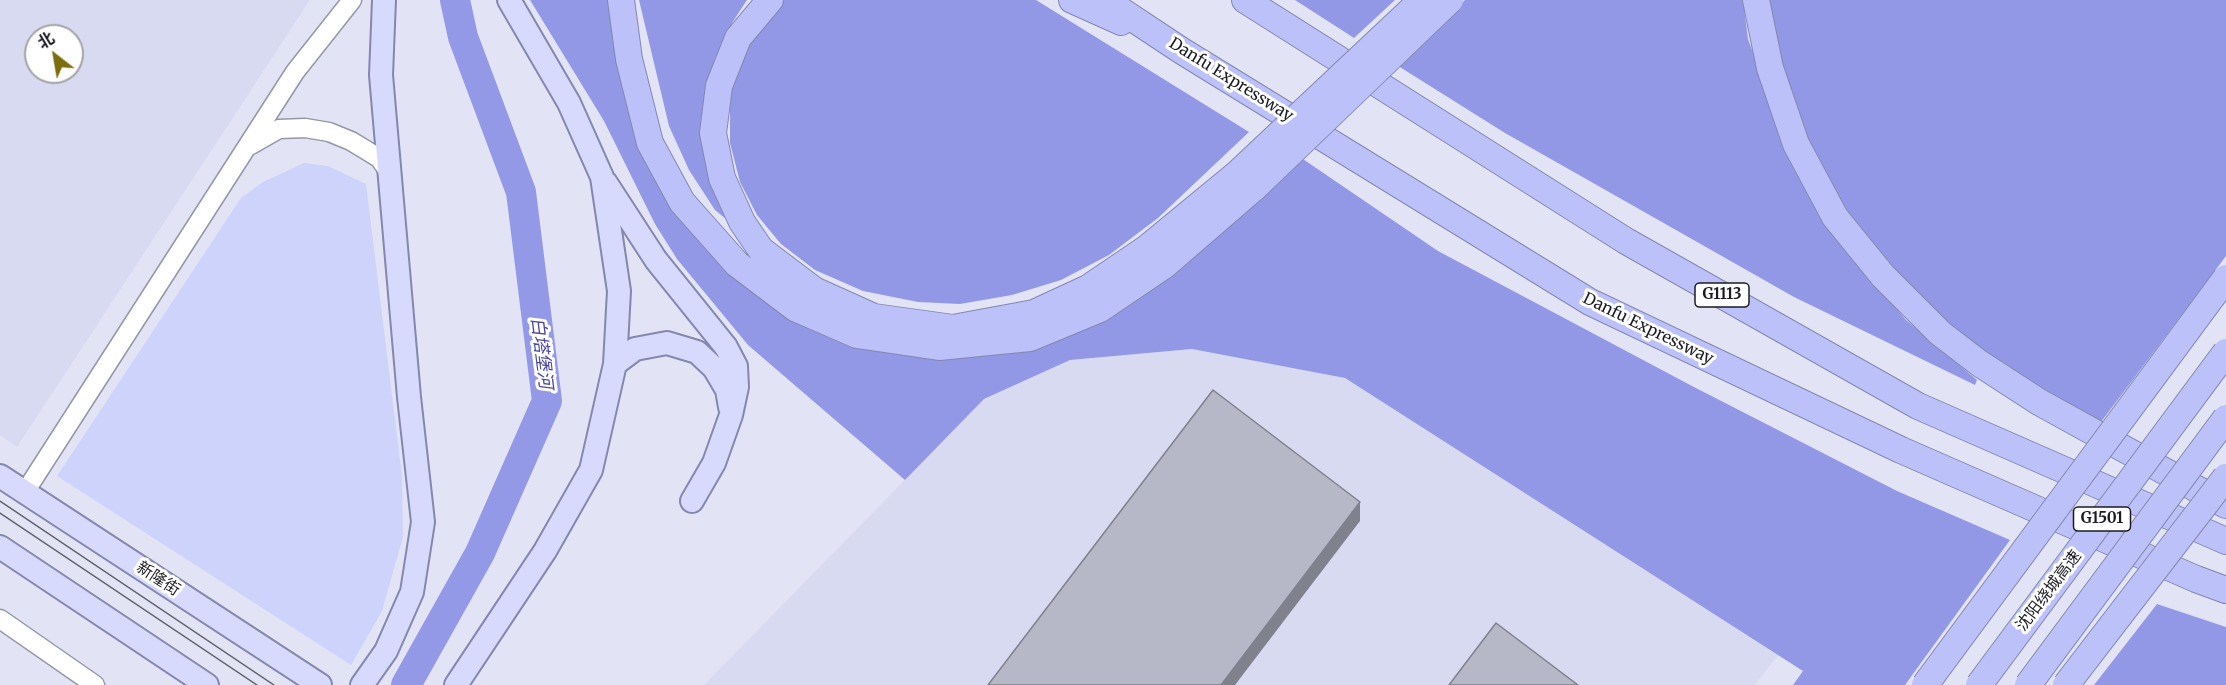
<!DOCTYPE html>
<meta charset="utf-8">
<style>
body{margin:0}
#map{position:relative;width:2226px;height:685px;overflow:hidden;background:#e2e4f5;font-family:Merriweather,"Noto Sans SC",serif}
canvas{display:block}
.north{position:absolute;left:24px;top:24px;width:60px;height:60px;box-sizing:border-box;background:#fff;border:2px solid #a4a4a7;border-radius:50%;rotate:329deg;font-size:16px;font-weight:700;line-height:24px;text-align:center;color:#1b1c22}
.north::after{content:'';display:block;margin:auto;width:21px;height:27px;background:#7c6e0c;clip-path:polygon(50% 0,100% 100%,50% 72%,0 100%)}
</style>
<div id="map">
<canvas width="2226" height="685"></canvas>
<div class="north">北</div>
</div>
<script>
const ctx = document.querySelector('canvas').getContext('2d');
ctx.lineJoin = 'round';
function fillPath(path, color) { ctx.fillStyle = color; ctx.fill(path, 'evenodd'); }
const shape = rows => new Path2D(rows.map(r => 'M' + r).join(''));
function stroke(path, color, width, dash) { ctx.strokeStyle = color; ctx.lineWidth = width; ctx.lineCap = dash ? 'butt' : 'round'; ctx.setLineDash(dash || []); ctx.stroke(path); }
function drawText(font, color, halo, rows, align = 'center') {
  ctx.font = font + ' Merriweather,"Noto Sans SC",serif'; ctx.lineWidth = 6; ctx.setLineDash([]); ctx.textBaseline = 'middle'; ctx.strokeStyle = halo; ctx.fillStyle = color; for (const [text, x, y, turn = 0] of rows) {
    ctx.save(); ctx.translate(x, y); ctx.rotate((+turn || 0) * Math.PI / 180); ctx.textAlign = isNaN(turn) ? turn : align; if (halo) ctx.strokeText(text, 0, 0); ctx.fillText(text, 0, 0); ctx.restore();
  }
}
fillPath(shape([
 [0,0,310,0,17,447,0,435],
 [36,36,72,36,72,72,36,72],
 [1192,349,1345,378,1778,655,1755,685,704,685,984,399,1070,360]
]), '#d8daf2');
fillPath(shape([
 [304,163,328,166,366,184,402,476,403,537,382,611,351,665,57,476,241,198,263,182]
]), '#ced3fc');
fillPath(shape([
 [530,0,614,0,647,150,763,293,969,349,1297,155,1438,251,1692,386,1897,491,2010,540,1905,685,1793,685,1803,671,1345,378,1192,349,1070,360,984,399,905,480,748,345,677,259,655,224,604,121],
 [639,0,747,0,732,23,715,58,706,96,736,227,715,210,689,170,669,126],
 [782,0,1036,0,1249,132,1158,218,1109,255,1061,280,1012,295,960,304,918,302,863,291,815,270,781,244,757,215,740,182,730,143,730,105,734,71,750,39,769,11],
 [1295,0,1395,0,1354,38],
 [1465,0,1743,0,1748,39,1775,113,1871,279,1906,320,1977,380,1975,385,1794,297,1505,133,1395,64],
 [1767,0,2226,0,2226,256,2101,422,2030,381,1970,341,1929,308,1881,260,1824,177,1798,121,1782,74],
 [2157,604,2226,627,2226,685,2094,685]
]), '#9398e6');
stroke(shape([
 [406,685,480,553,547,401,521,192,463,37,455,0]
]), '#9499e7', 30);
const minor = shape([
 [251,145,279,129,305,128,329,132,351,141,379,158,389,172],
 [25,492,295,72,352,0],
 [0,619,95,685]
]);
const major = shape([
 [606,183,656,260,726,347,736,366,737,387,731,415,714,463,692,501],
 [615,364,635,349,667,343,697,352,714,368,727,390,730,407],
 [0,476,320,685],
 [0,547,207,685],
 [362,685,386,651,412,592,423,522,409,397,381,75,384,0],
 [456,685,545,551,591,470,615,364,619,291,602,177,569,103,509,0]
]);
const highway = shape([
 [621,0,629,59,650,143,682,202,737,264,795,308,857,335,939,347,1030,338,1100,309,1165,265,1254,188],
 [770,0,738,38,719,86,713,133,722,178,742,222,761,250,814,290,874,317,953,328,1034,313,1088,288,1147,248,1238,173],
 [1072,0,1121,22],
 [1105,0,1182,51,1590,302,1901,450,2196,579,2226,590],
 [1245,0,1626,241,1918,406,2226,541],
 [1756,0,1770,68,1796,144,1835,217,1883,276,1940,333,1979,363,2039,402,2226,505]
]);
stroke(minor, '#9596a6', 21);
stroke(major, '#8487ae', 26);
stroke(highway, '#8487ae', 28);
stroke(minor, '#fff', 18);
stroke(major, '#d7dafc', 22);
stroke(highway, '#bcc1fa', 26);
stroke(shape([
 [0,501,274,685],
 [0,513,257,685]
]), '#60616b', 1.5);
const highwayBridge = shape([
 [1238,173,1422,0],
 [1254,188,1450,0],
 [1925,685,2226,278],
 [1979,685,2226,352],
 [2028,685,2226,418],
 [2066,685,2226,477]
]);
stroke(highwayBridge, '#8487ae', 28, []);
stroke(highwayBridge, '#bcc1fa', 26);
fillPath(shape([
 [1360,502,1360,521,1235,685,1221,685]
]), '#7f818c');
const building = shape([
 [1213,390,1360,502,1221,685,988,685,1213,390],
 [1496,623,1578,685,1449,685,1496,623]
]);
fillPath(building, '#b6b8c8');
stroke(building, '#7f818c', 1.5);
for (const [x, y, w] of [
 [1722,295,54],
 [2102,519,57]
]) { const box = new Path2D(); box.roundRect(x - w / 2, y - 12, w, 24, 4.5); ctx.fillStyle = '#fff'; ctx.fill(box); stroke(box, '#1b1c22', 1.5); }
drawText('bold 15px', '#1b1c22', null, [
 ["G1113",1722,295],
 ["G1501",2102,519]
]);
drawText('16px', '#1b1c22', '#fff', [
 ["Danfu Expressway",1231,80,32],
 ["Danfu Expressway",1648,329,26],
 ["新隆街",158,579,33],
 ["沈阳绕城高速",2049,591,-53]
]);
drawText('italic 18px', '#4b48a4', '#fff', [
 ["白塔堡河",541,353,83]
]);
</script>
